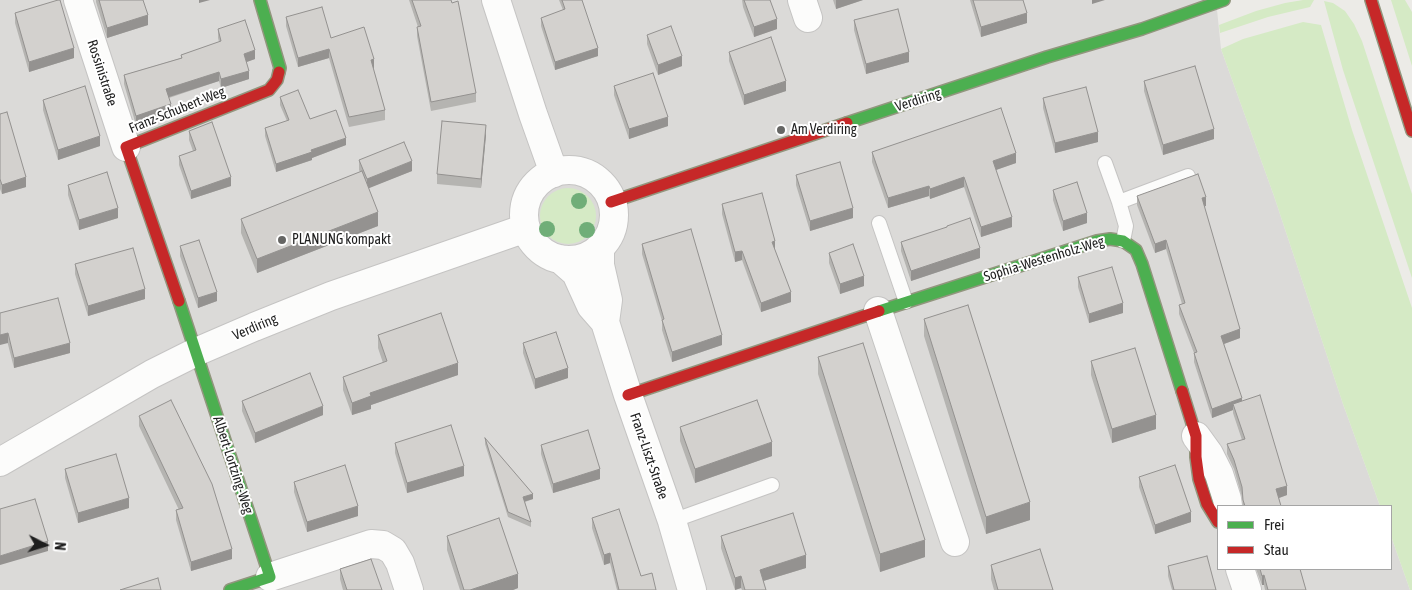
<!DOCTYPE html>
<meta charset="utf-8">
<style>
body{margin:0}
#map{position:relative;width:1412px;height:590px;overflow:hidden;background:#ecebe7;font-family:"Asap Condensed",sans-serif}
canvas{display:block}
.legend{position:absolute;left:1217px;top:505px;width:175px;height:65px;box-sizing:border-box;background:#fff;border:1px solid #a5a5a5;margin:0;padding:6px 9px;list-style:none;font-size:15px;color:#1e1e1e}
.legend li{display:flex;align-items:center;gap:10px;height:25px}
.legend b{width:25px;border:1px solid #a5a5a5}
.north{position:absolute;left:20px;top:520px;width:50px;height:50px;-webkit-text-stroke:4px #fff;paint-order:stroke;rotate:95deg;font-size:14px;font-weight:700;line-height:20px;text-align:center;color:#1e1e1e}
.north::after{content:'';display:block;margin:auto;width:18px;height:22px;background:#1e1e1e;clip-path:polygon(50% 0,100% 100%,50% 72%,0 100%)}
</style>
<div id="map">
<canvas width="1412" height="590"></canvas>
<ul class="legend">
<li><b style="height:6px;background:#4caf50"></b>Frei</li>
<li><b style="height:6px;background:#c62828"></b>Stau</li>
</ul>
<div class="north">N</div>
</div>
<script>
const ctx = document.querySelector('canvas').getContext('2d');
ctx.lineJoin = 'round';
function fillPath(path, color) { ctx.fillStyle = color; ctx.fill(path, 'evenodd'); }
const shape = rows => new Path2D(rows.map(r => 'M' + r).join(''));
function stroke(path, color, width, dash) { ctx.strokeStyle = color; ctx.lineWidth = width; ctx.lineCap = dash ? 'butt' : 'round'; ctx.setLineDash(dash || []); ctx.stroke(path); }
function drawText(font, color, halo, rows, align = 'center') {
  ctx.font = font + ' "Asap Condensed",sans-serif'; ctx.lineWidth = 4; ctx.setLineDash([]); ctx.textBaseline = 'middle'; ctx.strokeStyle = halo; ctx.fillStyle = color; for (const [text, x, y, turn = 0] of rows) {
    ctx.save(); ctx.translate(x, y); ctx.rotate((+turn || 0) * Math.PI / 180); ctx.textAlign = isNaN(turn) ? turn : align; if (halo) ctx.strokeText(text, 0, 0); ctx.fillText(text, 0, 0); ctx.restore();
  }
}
fillPath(shape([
 [0,0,1216,0,1221,49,1274,196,1343,404,1380,506,1218,506,1218,569,1391,569,1391,536,1410,590,0,590]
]), '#dbdad8');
fillPath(shape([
 [1303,0,1314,0,1310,7,1268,17,1220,33,1219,25,1256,11,1285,3],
 [1391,0,1405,0,1412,12,1412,66],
 [1324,1,1333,3,1345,11,1354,24,1362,41,1412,194,1412,278,1343,70],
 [1303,22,1321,25,1352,130,1412,308,1412,590,1410,590,1391,536,1391,506,1380,506,1343,404,1274,196,1221,49,1243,39],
 '540 216a28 28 0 1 1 56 0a28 28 0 1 1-56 0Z'
]), '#d5eac5');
const lane = shape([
 [1105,163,1119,202],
 [879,223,906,302],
 [1123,241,1126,226,1119,202,1188,176],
 [672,521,772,485]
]);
const street = shape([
 [78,0,126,147],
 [496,0,533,114,554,173],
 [802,0,808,18],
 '524 215a45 45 0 1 1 90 0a45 45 0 1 1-90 0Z',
 [600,247,600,265,608,300,605,322],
 [560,259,576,273,591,306,605,322,628,395,672,521,692,590],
 [878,311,955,542],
 [1196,436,1209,454,1219,474,1227,499,1228,506],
 [0,462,152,374,196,352,254,327,331,296,526,228],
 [1240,569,1247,590],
 [270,577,371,544,383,545,393,551,400,563,409,590]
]);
const fast = shape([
 [260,0,280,68,279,72],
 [847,123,1047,57,1142,29,1224,0],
 [179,301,270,577,230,590],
 [879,311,1097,241,1110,239,1123,241,1136,250,1142,264,1182,391]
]);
const jam = shape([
 [1371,0,1412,131],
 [611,202,847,123],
 [179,301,126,147,269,90,277,80,279,72],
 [1182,391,1196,436,1196,457,1199,479,1207,504,1218,522],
 [628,395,879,311]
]);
stroke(lane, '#c5c4c3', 16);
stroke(street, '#c5c4c3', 30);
stroke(fast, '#92967e', 14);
stroke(jam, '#92967e', 14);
stroke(lane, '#fcfcfb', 14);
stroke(street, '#fcfcfb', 28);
stroke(fast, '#4caf50', 11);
stroke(jam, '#c62828', 11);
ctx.fillStyle = '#70ae78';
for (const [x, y] of [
 [579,201],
 [547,229],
 [587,230]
]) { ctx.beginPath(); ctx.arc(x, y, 8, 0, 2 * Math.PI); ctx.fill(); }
fillPath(shape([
 [96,0,143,0,148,25,107,38,96,2],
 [409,0,451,0,476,93,476,102,431,111,417,36,417,27,418,27],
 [559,0,582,0,598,56,555,70,541,26,541,18,563,10],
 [742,0,770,0,777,29,754,37,743,7],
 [833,0,863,0,836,9],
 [970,0,1023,0,1027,23,981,37],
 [15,13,74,58,29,72,15,23],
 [286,17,331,38,374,68,373,68,385,110,385,120,349,127,329,58,298,67,286,26],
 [854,20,909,62,866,74,854,30],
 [218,29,255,59,246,62,249,79,221,88,219,81,169,98,171,112,136,125,124,84,124,75,181,58,181,55,219,42,218,38],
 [647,35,682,66,658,75,647,44],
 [729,52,786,91,744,105,729,61],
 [1144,81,1214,139,1163,155,1144,91],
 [614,86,668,126,629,139,614,95],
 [280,97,310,119,346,145,312,158,312,160,276,172,265,136,265,128,287,121,280,105],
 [1043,98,1098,142,1055,153,1043,108],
 [43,100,100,146,58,160,43,110],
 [0,114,26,187,2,194,0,189],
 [189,131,231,186,191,199,179,165,179,156,193,151,189,140],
 [486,135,481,188,437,184,437,174],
 [872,152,1016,163,996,170,1012,227,981,237,964,187,930,199,929,196,888,208,872,162],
 [359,160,412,171,368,188,378,226,257,273,241,233,241,219,360,172,359,170],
 [796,175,853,218,810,231,796,185],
 [68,185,118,218,79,230,68,195],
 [1053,190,1087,223,1063,231,1053,200],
 [1137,196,1206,206,1204,206,1240,338,1224,344,1242,401,1287,495,1279,498,1281,506,1243,506,1242,497,1234,469,1227,454,1227,444,1242,440,1233,413,1233,410,1212,418,1194,362,1194,353,1179,314,1179,305,1182,304,1166,249,1155,253,1137,205],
 [722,204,775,250,791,302,761,312,742,260,735,262,722,214],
 [901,242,980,258,911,281,901,251],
 [642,244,722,345,672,362,662,330,662,321,642,254],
 [180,246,217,301,198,308,180,256],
 [829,253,864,286,840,294,829,263],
 [75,264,145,299,88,316,75,274],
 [1078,277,1123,313,1089,323,1078,287],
 [0,313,70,353,14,368],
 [924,319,1030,520,986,534,924,336],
 [378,335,458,375,371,405,371,409,352,415,343,390,343,377,383,363,378,348],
 [523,343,568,378,535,389,523,353],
 [818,357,925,557,880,572,818,374],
 [1091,361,1156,429,1112,443,1091,375],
 [242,401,323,415,255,443,242,411],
 [139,416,232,559,191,571,176,520,176,510,179,510,139,426],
 [680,427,772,456,695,483,680,441],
 [485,438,533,499,525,502,531,522,531,527,508,517,485,444],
 [395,443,464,476,407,493,395,453],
 [541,445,600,479,553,493,541,454],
 [65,469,129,508,78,523,65,478],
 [1139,477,1191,522,1155,534,1139,487],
 [294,482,358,516,307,532,294,492],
 [592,518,641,576,656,590,617,590,610,563,604,565,592,528],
 [447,536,518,588,513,590,460,590,447,550],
 [721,536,806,568,763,581,766,590,742,590,741,588,735,590,721,548],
 [991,565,1053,590,994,590,991,579],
 [1168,566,1216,590,1172,590,1168,576],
 [340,569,382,590,343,590,340,579],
 [1256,569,1300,569,1306,590,1265,590,1264,585,1262,585]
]), '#b5b4b1');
fillPath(shape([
 [199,0,210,0,199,3],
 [836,0,863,0,836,9],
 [1092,0,1105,0,1092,4],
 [1027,13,1027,23,981,37,981,27],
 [148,15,148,25,107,38,107,28],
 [777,19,777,29,754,37,754,27],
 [74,48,74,58,29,72,29,62],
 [598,48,598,56,555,70,555,62],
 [329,49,329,58,298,67,298,58],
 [255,50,255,59,244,63,244,54],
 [909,52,909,62,866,74,866,64],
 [682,56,682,66,658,75,658,65],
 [374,59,374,68,371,69,371,60],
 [249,71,249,79,221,88,221,79],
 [219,72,219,81,166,98,166,89],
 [786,81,786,91,744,105,744,95],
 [171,104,171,112,136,125,136,116],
 [668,117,668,126,629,139,629,129],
 [486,125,486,135,481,188,481,179],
 [1214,129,1214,139,1163,155,1163,145],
 [1098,132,1098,142,1055,153,1055,143],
 [100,136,100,146,58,160,58,150],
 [346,138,346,145,312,158,312,160,276,172,276,164,311,150],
 [1016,153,1016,163,993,171,993,161],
 [412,161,412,171,367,189,367,179],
 [26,177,26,187,2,194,2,185],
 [231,177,231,186,191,199,191,191],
 [964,177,964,187,930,199,930,189],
 [929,186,929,196,888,208,888,198],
 [1206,197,1206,206,1202,207,1202,198],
 [118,208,118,218,79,230,79,220],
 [853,208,853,218,810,231,810,221],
 [378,212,378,226,257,273,257,259],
 [1087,213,1087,223,1063,231,1063,221],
 [1012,217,1012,227,981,237,981,227],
 [1166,240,1166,249,1155,253,1155,244],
 [775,241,775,251,772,242],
 [980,248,980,258,911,281,911,271],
 [742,251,742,260,735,262,735,252],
 [864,276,864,286,840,294,840,284],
 [145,289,145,299,88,316,88,306],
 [217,292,217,301,198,308,198,298],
 [791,292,791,302,761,312,761,303],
 [1123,303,1123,313,1089,323,1089,314],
 [1240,329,1240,338,1221,345,1221,336],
 [8,333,8,343,0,345,0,335],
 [722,335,722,345,672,362,672,352],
 [70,343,70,353,14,368,14,358],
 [458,363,458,375,371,405,371,409,352,415,352,403,370,393],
 [568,368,568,378,535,389,535,379],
 [1242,398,1242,407,1233,404,1233,410,1212,418,1212,409],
 [323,406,323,415,255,443,255,433],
 [1156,415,1156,429,1112,443,1112,429],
 [772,442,772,456,695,483,695,469],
 [464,466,464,476,407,493,407,483],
 [600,469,600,479,553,493,553,484],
 [1287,486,1287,495,1276,499,1276,489],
 [533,494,533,499,523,502,523,497],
 [129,498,129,508,78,523,78,513],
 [1030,502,1030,520,986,534,986,517],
 [358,506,358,516,307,532,307,522],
 [1191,512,1191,522,1155,534,1155,525],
 [925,540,925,557,880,572,880,554],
 [48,541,48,551,0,565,0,556],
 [232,549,232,559,191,571,191,562],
 [610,553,610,563,604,565,604,555],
 [806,555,806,568,760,582,760,570],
 [518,574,518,588,513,590,470,590],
 [1264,575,1264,585,1262,585,1262,576],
 [741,576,741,588,735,590,735,578]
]), '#949290');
const building = shape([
 [58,0,60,0,74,48,29,62,15,13,58,0],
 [99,0,143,0,148,15,107,28,99,0],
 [412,0,451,0,452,3,458,1,476,93,431,102,417,27,421,26,412,0],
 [562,0,582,0,598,48,555,62,541,18,565,9,562,0],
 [744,0,770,0,777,19,754,27,744,0],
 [973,0,1023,0,1027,13,981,27,973,0],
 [322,7,331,38,364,27,374,59,371,60,385,110,349,117,329,49,298,58,286,17,322,7],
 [898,9,909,52,866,64,854,20,898,9],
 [245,20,255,50,244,54,249,71,221,79,219,72,166,89,171,104,136,116,124,75,182,58,181,55,221,41,218,29,245,20],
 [671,26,682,56,658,65,647,35,671,26],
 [771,37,786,81,744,95,729,52,771,37],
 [1195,66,1214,129,1163,145,1144,81,1195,66],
 [653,73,668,117,629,129,614,86,653,73],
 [85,86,100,136,58,150,43,100,85,86],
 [1086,87,1098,132,1055,143,1043,98,1086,87],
 [298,90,310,119,336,110,346,138,311,150,312,152,276,164,265,128,289,120,280,97,298,90],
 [1001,108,1016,153,993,161,1012,217,981,227,964,177,930,189,929,186,888,198,872,152,1001,108],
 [7,112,26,177,2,185,0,179,0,114,7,112],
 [442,121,486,125,481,179,437,174,442,121],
 [212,122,231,177,191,191,179,156,196,150,189,131,212,122],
 [404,142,412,161,367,179,359,160,404,142],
 [840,162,853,208,810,221,796,175,840,162],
 [362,171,378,212,257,259,241,219,362,171],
 [107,172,118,208,79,220,68,185,107,172],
 [1198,174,1206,197,1202,198,1240,329,1221,336,1242,398,1212,409,1194,353,1197,352,1179,305,1185,303,1166,240,1155,244,1137,196,1198,174],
 [1077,182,1087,213,1063,221,1053,190,1077,182],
 [762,193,775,241,772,242,791,292,761,303,742,251,735,252,722,204,762,193],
 [970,218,980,248,911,271,901,242,947,227,947,226,970,218],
 [691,229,722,335,672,352,662,320,664,319,642,244,691,229],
 [199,240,217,292,198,298,180,246,199,240],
 [853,244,864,276,840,284,829,253,853,244],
 [133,248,145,289,88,306,75,264,133,248],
 [1112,267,1123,303,1089,314,1078,277,1112,267],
 [58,298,70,343,14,358,8,333,0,335,0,313,58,298],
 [968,305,1030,502,986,517,924,319,968,305],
 [441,313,458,363,370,393,371,396,352,403,343,377,387,361,378,335,441,313],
 [556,332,568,368,535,379,523,343,556,332],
 [863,343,925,540,880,554,818,357,863,343],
 [1135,348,1156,415,1112,429,1091,361,1135,348],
 [310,373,323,406,255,433,242,401,310,373],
 [1260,395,1287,486,1276,489,1281,506,1245,506,1243,500,1242,487,1234,460,1227,444,1245,439,1233,404,1260,395],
 [171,400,212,484,232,549,191,562,176,510,183,508,139,416,171,400],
 [757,400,772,442,695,469,680,427,757,400],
 [451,425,464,466,407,483,395,443,451,425],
 [588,430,600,469,553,484,541,445,588,430],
 [485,438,533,494,523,497,531,522,508,512,485,438],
 [116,454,129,498,78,513,65,469,116,454],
 [345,465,358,506,307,522,294,482,345,465],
 [1175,465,1191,512,1155,525,1139,477,1175,465],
 [35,499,48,541,0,556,0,509,35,499],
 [619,509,641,576,652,573,656,590,619,590,610,553,604,555,592,518,619,509],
 [793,513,806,555,760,570,766,590,745,590,741,576,735,578,721,536,793,513],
 [499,518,518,574,470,590,464,590,447,536,499,518],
 [1040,549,1053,590,998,590,991,565,1040,549],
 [1207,556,1216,590,1174,590,1168,566,1207,556],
 [371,559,382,590,347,590,340,569,371,559],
 [1260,569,1300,569,1306,590,1268,590,1264,575,1262,576,1260,569],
 [158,578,161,590,120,590,158,578]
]);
fillPath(building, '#d3d1ce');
stroke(building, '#949290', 1);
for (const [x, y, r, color] of [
 [781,130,5,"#666664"],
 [282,240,5,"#666664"]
]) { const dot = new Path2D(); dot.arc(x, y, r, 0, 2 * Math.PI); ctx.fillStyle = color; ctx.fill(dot); stroke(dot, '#fff', 2); }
drawText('14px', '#1e1e1e', '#fff', [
 ["Rossinistraße",102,73,72],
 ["Verdiring",918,100,-18],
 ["Franz-Schubert-Weg",177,110,-22],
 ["Sophia-Westenholz-Weg",1044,259,-17],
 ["Verdiring",255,327,-23],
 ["Franz-Liszt-Straße",649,456,71],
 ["Albert-Lortzing-Weg",233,465,72]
]);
drawText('14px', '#1e1e1e', '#fff', [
 ["Am Verdiring",791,130],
 ["PLANUNG kompakt",292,240]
], 'left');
</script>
